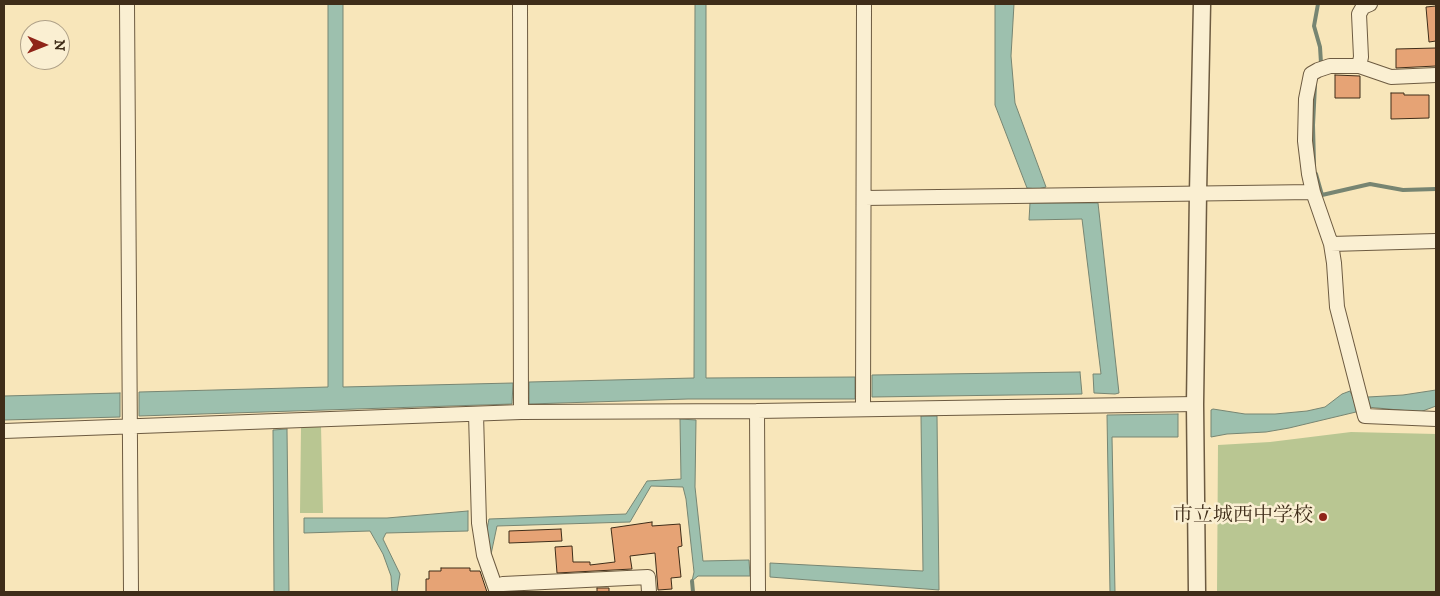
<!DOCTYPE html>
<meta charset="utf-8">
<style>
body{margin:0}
#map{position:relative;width:1440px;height:596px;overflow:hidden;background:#f8e6ba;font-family:"IM FELL DW Pica",serif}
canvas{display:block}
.frame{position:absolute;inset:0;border:5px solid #3f2d19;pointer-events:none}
.north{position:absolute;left:20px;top:20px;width:50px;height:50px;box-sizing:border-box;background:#faefd2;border:1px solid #afa188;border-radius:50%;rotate:91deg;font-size:14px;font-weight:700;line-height:20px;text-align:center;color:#3f2d19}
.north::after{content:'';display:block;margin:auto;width:18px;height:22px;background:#8f2418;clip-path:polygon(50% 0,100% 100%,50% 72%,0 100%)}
</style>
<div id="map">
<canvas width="1440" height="596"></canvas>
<div class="frame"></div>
<div class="north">N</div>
</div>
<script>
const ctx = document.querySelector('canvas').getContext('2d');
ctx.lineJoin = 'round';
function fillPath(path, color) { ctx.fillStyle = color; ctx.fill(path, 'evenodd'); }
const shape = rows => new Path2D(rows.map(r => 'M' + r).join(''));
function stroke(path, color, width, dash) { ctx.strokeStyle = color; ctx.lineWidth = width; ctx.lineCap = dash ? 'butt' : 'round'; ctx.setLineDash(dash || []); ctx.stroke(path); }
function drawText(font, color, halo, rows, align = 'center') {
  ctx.font = font + ' "IM FELL DW Pica","Noto Serif JP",serif'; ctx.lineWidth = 5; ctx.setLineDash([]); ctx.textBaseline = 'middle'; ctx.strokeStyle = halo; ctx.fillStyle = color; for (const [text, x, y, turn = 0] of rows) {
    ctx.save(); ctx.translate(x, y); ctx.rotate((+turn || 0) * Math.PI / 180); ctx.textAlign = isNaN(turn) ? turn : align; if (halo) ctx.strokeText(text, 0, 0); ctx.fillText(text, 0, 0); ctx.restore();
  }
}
fillPath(shape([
 [321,426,323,513,300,513,301,427],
 [1351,432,1436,434,1436,592,1217,592,1218,445,1270,442]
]), '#b9c692');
const water = shape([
 [328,4,343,4,343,387,513,383,512,404,139,416,139,392,328,387,328,4],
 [695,4,706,4,706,378,855,377,855,399,688,399,529,404,529,382,694,378,695,4],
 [995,4,1014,4,1011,56,1015,103,1046,187,1038,189,1027,188,995,105,995,4],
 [1030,203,1098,203,1119,393,1115,394,1094,393,1093,374,1101,374,1082,219,1029,220,1030,203],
 [1080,372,1082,394,872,397,872,375,1080,372],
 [1436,390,1436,406,1420,412,1367,407,1357,409,1356,412,1289,428,1266,432,1227,434,1211,437,1211,410,1213,409,1245,414,1275,414,1307,411,1325,407,1342,394,1350,391,1354,400,1365,399,1368,397,1403,395,1436,390],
 [120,393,120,417,4,420,4,396,120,393],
 [1178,414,1178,437,1112,437,1115,592,1110,592,1107,415,1178,414],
 [921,416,937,416,939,590,770,577,770,563,923,571,921,416],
 [680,419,696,420,695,487,703,561,749,560,750,576,698,576,692,581,694,572,686,499,683,487,651,486,630,522,497,526,490,559,487,529,489,519,626,514,647,481,681,479,680,419],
 [287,429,289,592,274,592,273,430,287,429],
 [468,511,468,531,386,533,383,539,400,574,397,592,392,592,391,576,383,554,370,531,304,533,304,518,387,518,468,511]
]);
fillPath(water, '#9dc0ae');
stroke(water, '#778572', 1);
stroke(shape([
 [1318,4,1314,26,1320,47,1321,63],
 [1314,165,1313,125,1315,85],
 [1316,174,1322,195,1370,184,1403,190,1436,189],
 [692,581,693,592]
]), '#778572', 4);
const building = shape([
 [1436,6,1436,41,1429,42,1426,7,1436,6],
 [1436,48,1436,66,1396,68,1396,49,1436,48],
 [1335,75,1360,76,1360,98,1335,98,1335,75],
 [1391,93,1404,93,1404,95,1429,95,1429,118,1391,119,1391,93],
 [652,522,652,526,680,524,682,546,678,547,681,577,671,578,672,589,658,590,655,553,630,556,632,569,557,573,555,547,572,546,573,562,590,562,590,565,615,562,611,528,652,522],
 [561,529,562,541,509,543,509,531,561,529],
 [441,568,470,568,470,571,480,571,487,592,426,592,426,579,429,579,429,571,441,571,441,568],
 [597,588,609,588,609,592,597,592,597,588]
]);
fillPath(building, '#e6a375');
stroke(building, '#3f2d19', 1);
const minor = shape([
 [127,4,131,592],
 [520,4,521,412],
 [1359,66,1361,57,1359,14,1363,7,1370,4],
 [1436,75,1391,77,1359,66,1330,66,1318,70,1311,74,1306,99,1305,141,1309,174,1313,192,1331,244,1334,263,1337,307,1365,416,1436,419],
 [864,198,1313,192],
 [1331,244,1436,241],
 [863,408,864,4],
 [476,414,479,523,484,555,497,592],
 [4,431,521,412,757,411],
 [496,589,503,584,648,577,649,592],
 [758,592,757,411,1195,404]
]);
const tertiary = shape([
 [1197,592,1195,404,1198,193,1202,4]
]);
stroke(minor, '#6d5b41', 16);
stroke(tertiary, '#6d5b41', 19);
stroke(minor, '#faefd2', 14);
stroke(tertiary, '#faefd2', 16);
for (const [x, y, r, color] of [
 [1323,517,5,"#8f2418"]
]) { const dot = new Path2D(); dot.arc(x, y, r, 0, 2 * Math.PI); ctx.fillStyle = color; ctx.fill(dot); stroke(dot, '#faefd2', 2); }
drawText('20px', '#3f2d19', '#faefd2', [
 ["市立城西中学校",1313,517]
], 'right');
</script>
